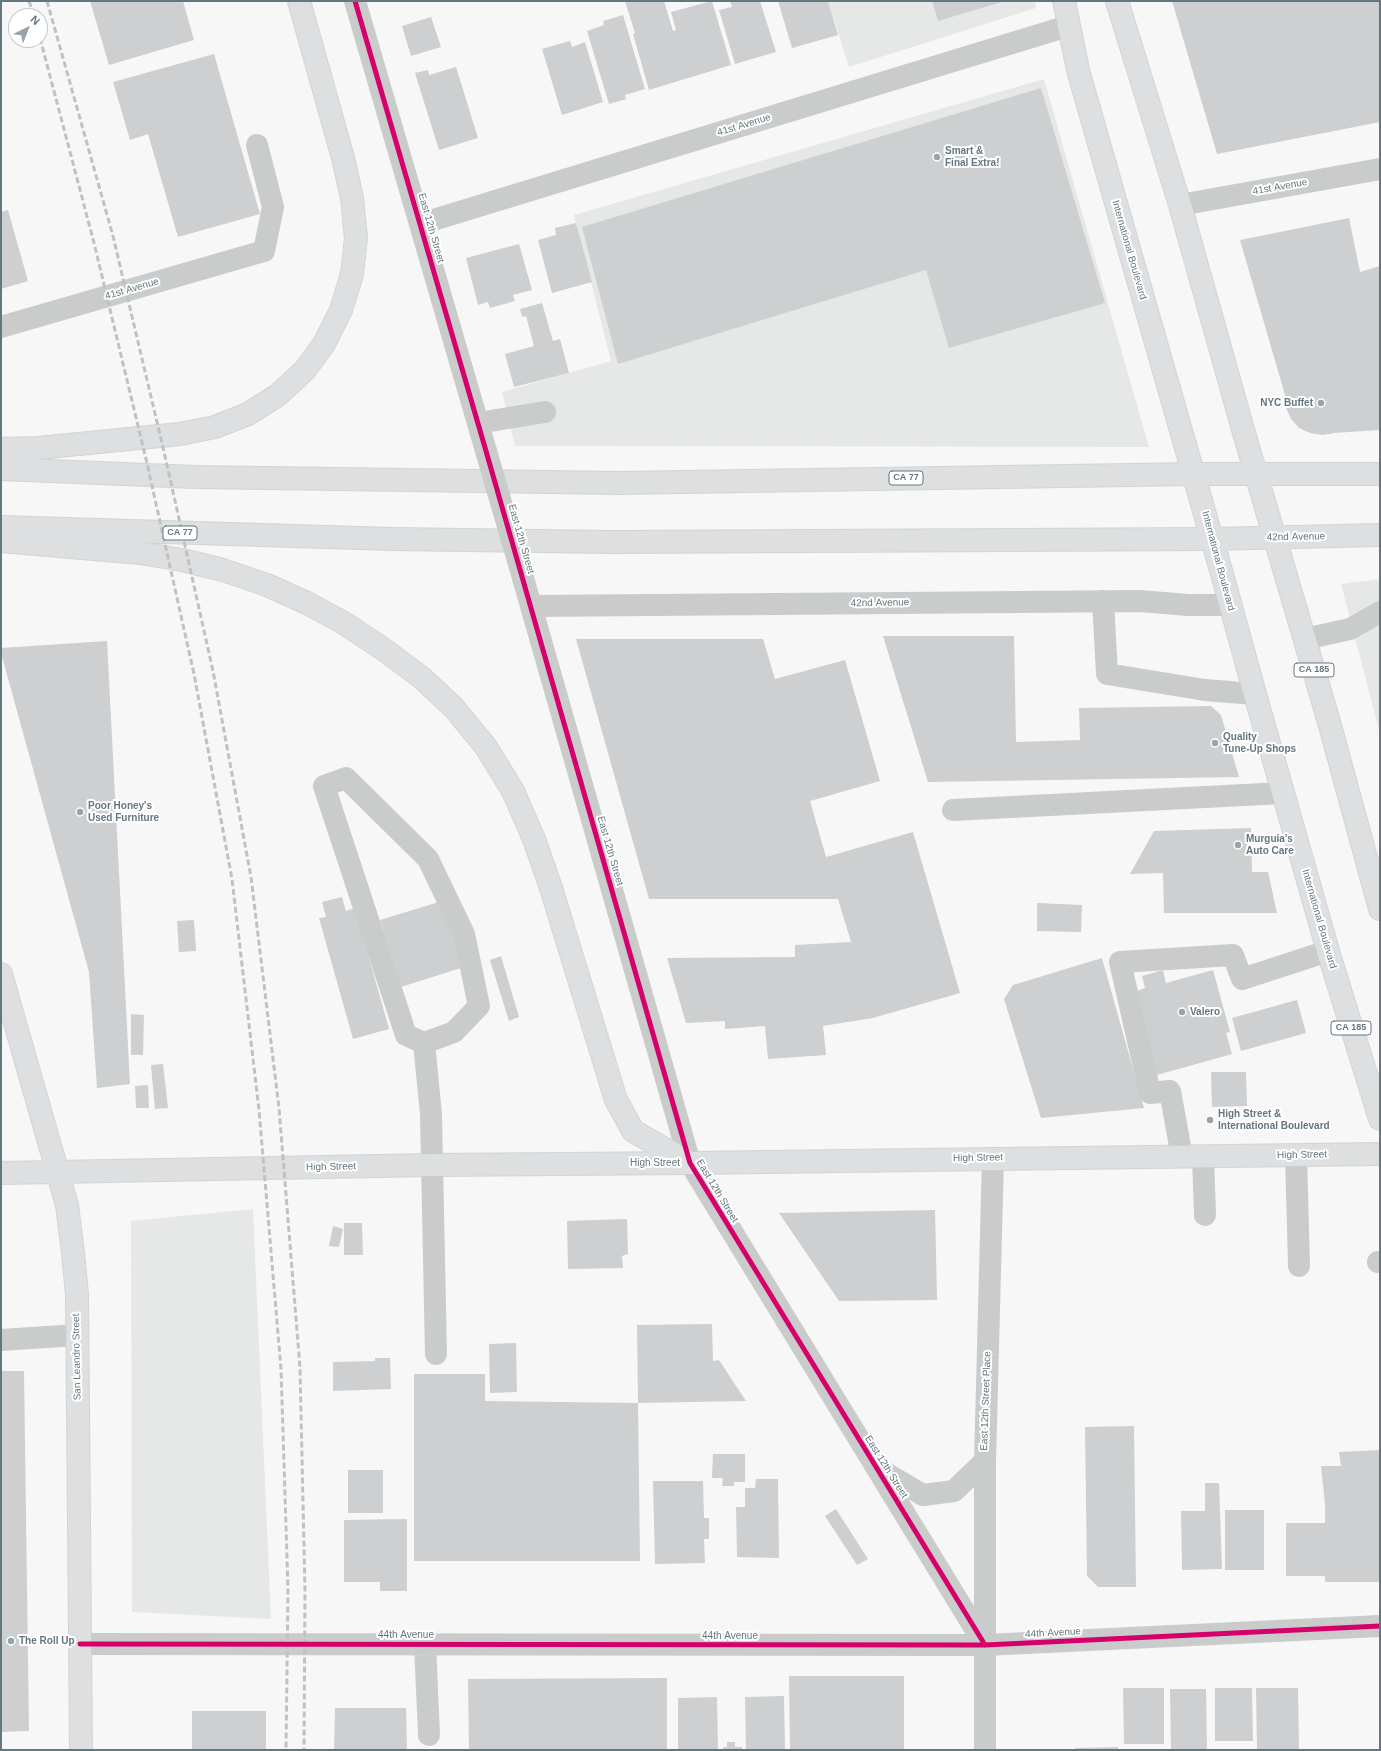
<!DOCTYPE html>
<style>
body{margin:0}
#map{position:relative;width:1381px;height:1751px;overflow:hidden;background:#f7f7f7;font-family:Arial,sans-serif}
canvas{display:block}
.frame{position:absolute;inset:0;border:2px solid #64777f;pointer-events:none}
.north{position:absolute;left:8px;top:8px;width:40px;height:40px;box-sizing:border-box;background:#fff;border:1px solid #c1c9cc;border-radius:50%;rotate:43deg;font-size:11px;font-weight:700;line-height:16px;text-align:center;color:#64777f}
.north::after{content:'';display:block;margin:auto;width:14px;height:18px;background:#97a4a9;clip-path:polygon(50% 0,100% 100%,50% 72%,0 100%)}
</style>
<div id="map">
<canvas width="1381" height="1751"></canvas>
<div class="frame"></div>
<div class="north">N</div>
</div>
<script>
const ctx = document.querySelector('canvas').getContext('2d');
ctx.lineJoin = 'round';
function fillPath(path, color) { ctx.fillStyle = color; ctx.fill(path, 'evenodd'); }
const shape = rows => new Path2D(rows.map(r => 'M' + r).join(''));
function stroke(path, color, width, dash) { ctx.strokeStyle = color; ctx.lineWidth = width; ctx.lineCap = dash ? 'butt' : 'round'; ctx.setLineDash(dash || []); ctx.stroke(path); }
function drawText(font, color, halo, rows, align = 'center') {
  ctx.font = font + ' Arial,sans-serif'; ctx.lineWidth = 4; ctx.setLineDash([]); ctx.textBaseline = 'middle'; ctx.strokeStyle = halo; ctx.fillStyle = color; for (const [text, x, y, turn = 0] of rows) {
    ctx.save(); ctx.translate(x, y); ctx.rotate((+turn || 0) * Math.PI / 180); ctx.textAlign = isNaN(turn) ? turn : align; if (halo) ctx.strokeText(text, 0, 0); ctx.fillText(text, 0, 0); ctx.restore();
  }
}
fillPath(shape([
 [828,1,1035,1,1036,8,849,67],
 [1044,79,1149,447,515,446,502,392,611,361,574,215],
 [1380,579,1380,734,1341,584],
 [253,1209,271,1619,132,1612,131,1221]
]), '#e6e8e7');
fillPath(shape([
 [90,1,183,1,194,40,109,65],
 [625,1,664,1,673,31,676,30,671,12,712,1,731,65,649,90,633,34,635,33],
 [730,1,760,1,776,52,735,64,719,10,732,7],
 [778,1,828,1,838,35,792,48],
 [932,1,1005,1,938,21],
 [1172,1,1380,1,1380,122,1217,154],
 [623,15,645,89,625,95,626,99,609,104,587,31,604,25,603,21],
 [431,17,441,47,411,56,402,26],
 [570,41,572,47,585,42,603,102,562,115,542,49],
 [214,54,260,214,178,237,148,134,130,140,113,82],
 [456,67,478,138,439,150,415,73,428,70,429,75],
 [1041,88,1105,303,949,348,926,270,618,364,582,227],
 [8,210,28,281,1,289,1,212],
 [1349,218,1360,272,1380,266,1380,430,1334,433,1323,435,1310,433,1299,428,1291,419,1286,408,1285,395,1240,240],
 [576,223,592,282,552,293,538,240,556,235,555,228],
 [519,244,532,290,513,295,515,301,490,308,488,302,478,305,466,258],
 [542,303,553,341,560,339,569,373,514,387,505,354,534,346,526,316,522,317,520,309],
 [883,636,1014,636,1016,742,1080,740,1079,708,1211,706,1221,715,1239,777,928,782],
 [576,639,763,639,775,679,845,660,880,781,810,801,826,857,913,832,960,993,873,1018,823,1026,826,1055,768,1059,765,1026,725,1029,725,1021,686,1023,667,958,795,957,795,945,851,942,838,899,649,899],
 [107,641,130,1084,97,1088,89,972,1,653,1,648],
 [1251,828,1252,872,1268,872,1277,913,1164,913,1163,873,1130,874,1154,831],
 [342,897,346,911,355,908,389,1029,353,1039,319,918,326,917,322,902],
 [442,901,464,967,401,987,380,920],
 [1037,903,1082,905,1081,932,1037,931],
 [194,920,196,951,179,952,177,921],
 [501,956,519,1017,509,1021,490,960],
 [1102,958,1144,1108,1041,1118,1004,999,1013,985],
 [1163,970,1166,983,1213,970,1230,1032,1226,1033,1232,1054,1157,1075,1134,992,1145,988,1142,976],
 [1297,1000,1306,1033,1241,1051,1232,1018],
 [131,1014,144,1015,143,1055,131,1055],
 [163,1064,168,1108,155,1109,151,1065],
 [1211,1072,1246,1072,1247,1106,1212,1107],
 [148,1085,149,1108,136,1108,135,1086],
 [935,1210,937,1300,839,1301,779,1213],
 [627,1219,628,1254,622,1256,623,1268,568,1269,567,1221],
 [344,1223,362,1223,363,1255,344,1255],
 [333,1226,343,1229,339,1247,329,1246],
 [712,1324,713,1361,719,1360,746,1401,638,1403,640,1561,414,1561,414,1374,485,1374,485,1401,638,1403,637,1325],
 [516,1343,517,1392,490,1393,489,1344],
 [375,1358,390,1358,391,1389,333,1391,333,1362,375,1361],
 [1,1371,24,1371,29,1731,1,1732],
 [1134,1426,1136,1587,1098,1587,1087,1576,1085,1427],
 [1380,1450,1380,1582,1325,1582,1325,1576,1286,1576,1286,1523,1325,1523,1325,1504,1321,1466,1341,1466,1339,1452],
 [713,1454,745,1454,745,1482,734,1482,734,1486,722,1486,723,1478,712,1478],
 [348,1470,383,1470,383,1513,348,1513],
 [756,1479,778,1479,779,1558,737,1557,736,1507,745,1507,745,1488,755,1488],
 [653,1481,703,1481,704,1518,709,1518,709,1539,704,1539,705,1563,655,1564],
 [1205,1483,1219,1483,1222,1569,1182,1570,1181,1511,1205,1511],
 [836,1509,868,1559,857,1565,825,1516],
 [1225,1510,1264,1510,1264,1570,1225,1570],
 [407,1519,407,1591,380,1591,380,1582,344,1582,344,1520],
 [789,1676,904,1676,904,1750,790,1750],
 [667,1678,667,1750,469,1750,468,1679],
 [1123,1688,1164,1688,1164,1744,1124,1744],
 [1215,1688,1252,1688,1253,1741,1215,1741],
 [1256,1688,1298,1688,1299,1750,1257,1750],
 [1170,1689,1206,1689,1207,1750,1171,1750],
 [784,1696,785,1750,746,1750,745,1697],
 [717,1697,718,1750,678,1750,678,1698],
 [335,1708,406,1708,407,1750,334,1750],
 [192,1711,266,1711,266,1750,192,1750],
 [727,1742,735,1742,735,1747,742,1747,742,1750,723,1750,723,1747,727,1747],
 [1118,1747,1118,1750,1075,1750,1075,1748]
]), '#cdcfd0');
const major = shape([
 [1064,1,1078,70,1222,574,1255,694,1328,951,1380,1119],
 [1117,1,1180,205,1244,433,1329,722,1380,909],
 [1194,474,1380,474],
 [1212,539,1380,535],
 [1,974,67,1205,73,1253,77,1295,81,1750],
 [1,1173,432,1165,690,1163,1380,1154]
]);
const highway = shape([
 [1,449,38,448,180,434,215,427,248,414,278,395,305,370,324,344,341,310,352,274,356,238,352,198,343,158,299,1],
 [1,469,195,477,619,483,1194,474],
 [1,527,392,539,612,542,1212,539],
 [1,541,140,553,182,560,223,570,267,585,307,603,344,623,386,651,422,678,454,708,486,747,513,791,534,839,551,888,616,1100,633,1131,690,1163]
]);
stroke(major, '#d3d4d5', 24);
stroke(highway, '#d3d4d4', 24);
stroke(shape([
 [355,1,486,451],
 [1180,205,1380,169],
 [420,224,1068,26],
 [1,327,264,251,273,207,257,145],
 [478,423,545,412],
 [523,578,690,1163,985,1645],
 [1103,601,1107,674,1205,690,1255,694],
 [531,606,1140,601,1188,605,1229,605],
 [1305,639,1350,629,1380,612],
 [953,810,1283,793],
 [424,1043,406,1035,324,786,346,778,428,859,464,934,479,1006,454,1032,424,1043,431,1114,436,1354],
 [1296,1155,1299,1266],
 [1182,1157,1170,1091,1150,1093,1120,962,1233,955,1242,979,1328,951],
 [1203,1157,1205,1215],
 [1378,1262,1380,1262],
 [1,1340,77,1335],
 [877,1468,923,1495,954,1491,985,1461],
 [80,1644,985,1645,1380,1626],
 [425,1644,429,1735],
 [985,1750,985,1461,993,1158]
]), '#cacccc', 22);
stroke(major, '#dedfe0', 22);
stroke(highway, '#dedfe0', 22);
stroke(shape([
 [29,1,34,16],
 [47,1,113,236,165,456,213,671,251,877,279,1108,300,1368,305,1591,304,1750],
 [40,38,94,243,146,459,194,674,232,879,259,1110,281,1369,288,1589,286,1750]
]), '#bfc1c2', 3, [6, 3]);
stroke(shape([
 [486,451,523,578]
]), '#cacccc', 22);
stroke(shape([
 [355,1,486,451,690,1163,985,1645],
 [80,1644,985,1645,1380,1626]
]), '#d6006c', 5);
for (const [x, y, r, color] of [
 [937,157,4,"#97a4a9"],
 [1321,403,4,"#97a4a9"],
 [1215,743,4,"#97a4a9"],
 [80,812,4,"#97a4a9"],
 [1238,845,4,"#97a4a9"],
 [1182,1012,4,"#97a4a9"],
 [1210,1120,4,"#97a4a9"],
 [11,1641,4,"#97a4a9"]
]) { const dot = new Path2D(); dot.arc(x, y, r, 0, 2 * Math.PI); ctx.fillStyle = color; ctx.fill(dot); stroke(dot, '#fff', 1.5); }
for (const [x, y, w] of [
 [906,478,34],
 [180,533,34],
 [1314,670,40],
 [1351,1028,40]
]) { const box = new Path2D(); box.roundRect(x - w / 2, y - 7, w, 14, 3); ctx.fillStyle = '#fff'; ctx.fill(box); stroke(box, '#64777f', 1); }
drawText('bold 9px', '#64777f', null, [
 ["CA 77",906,478],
 ["CA 77",180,533],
 ["CA 185",1314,670],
 ["CA 185",1351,1028]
]);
drawText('10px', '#64777f', '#fff', [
 ["41st Avenue",744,125,-17],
 ["41st Avenue",1280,187,-10],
 ["East 12th Street",431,228,74],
 ["International Boulevard",1129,250,74],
 ["41st Avenue",132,289,-16],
 ["42nd Avenue",1296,537,-1],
 ["East 12th Street",521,539,74],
 ["International Boulevard",1218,561,75],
 ["42nd Avenue",880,603,-1],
 ["East 12th Street",610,851,74],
 ["International Boulevard",1319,919,74],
 ["High Street",1302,1155,-1],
 ["High Street",978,1158,-1],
 ["High Street",655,1163],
 ["High Street",331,1167,-1],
 ["East 12th Street",717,1191,59],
 ["San Leandro Street",77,1357,-91],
 ["East 12th Street Place",986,1401,-88],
 ["East 12th Street",886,1467,58],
 ["44th Avenue",1053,1633,-3],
 ["44th Avenue",406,1635],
 ["44th Avenue",730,1636]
]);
drawText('bold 10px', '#64777f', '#fff', [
 ["Smart &",945,151],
 ["Final Extra!",945,163],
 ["NYC Buffet",1313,403,"right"],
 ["Quality",1223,737],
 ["Tune-Up Shops",1223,749],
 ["Poor Honey's",88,806],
 ["Used Furniture",88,818],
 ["Murguia's",1246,839],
 ["Auto Care",1246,851],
 ["Valero",1190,1012],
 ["High Street &",1218,1114],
 ["International Boulevard",1218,1126],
 ["The Roll Up",19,1641]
], 'left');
</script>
